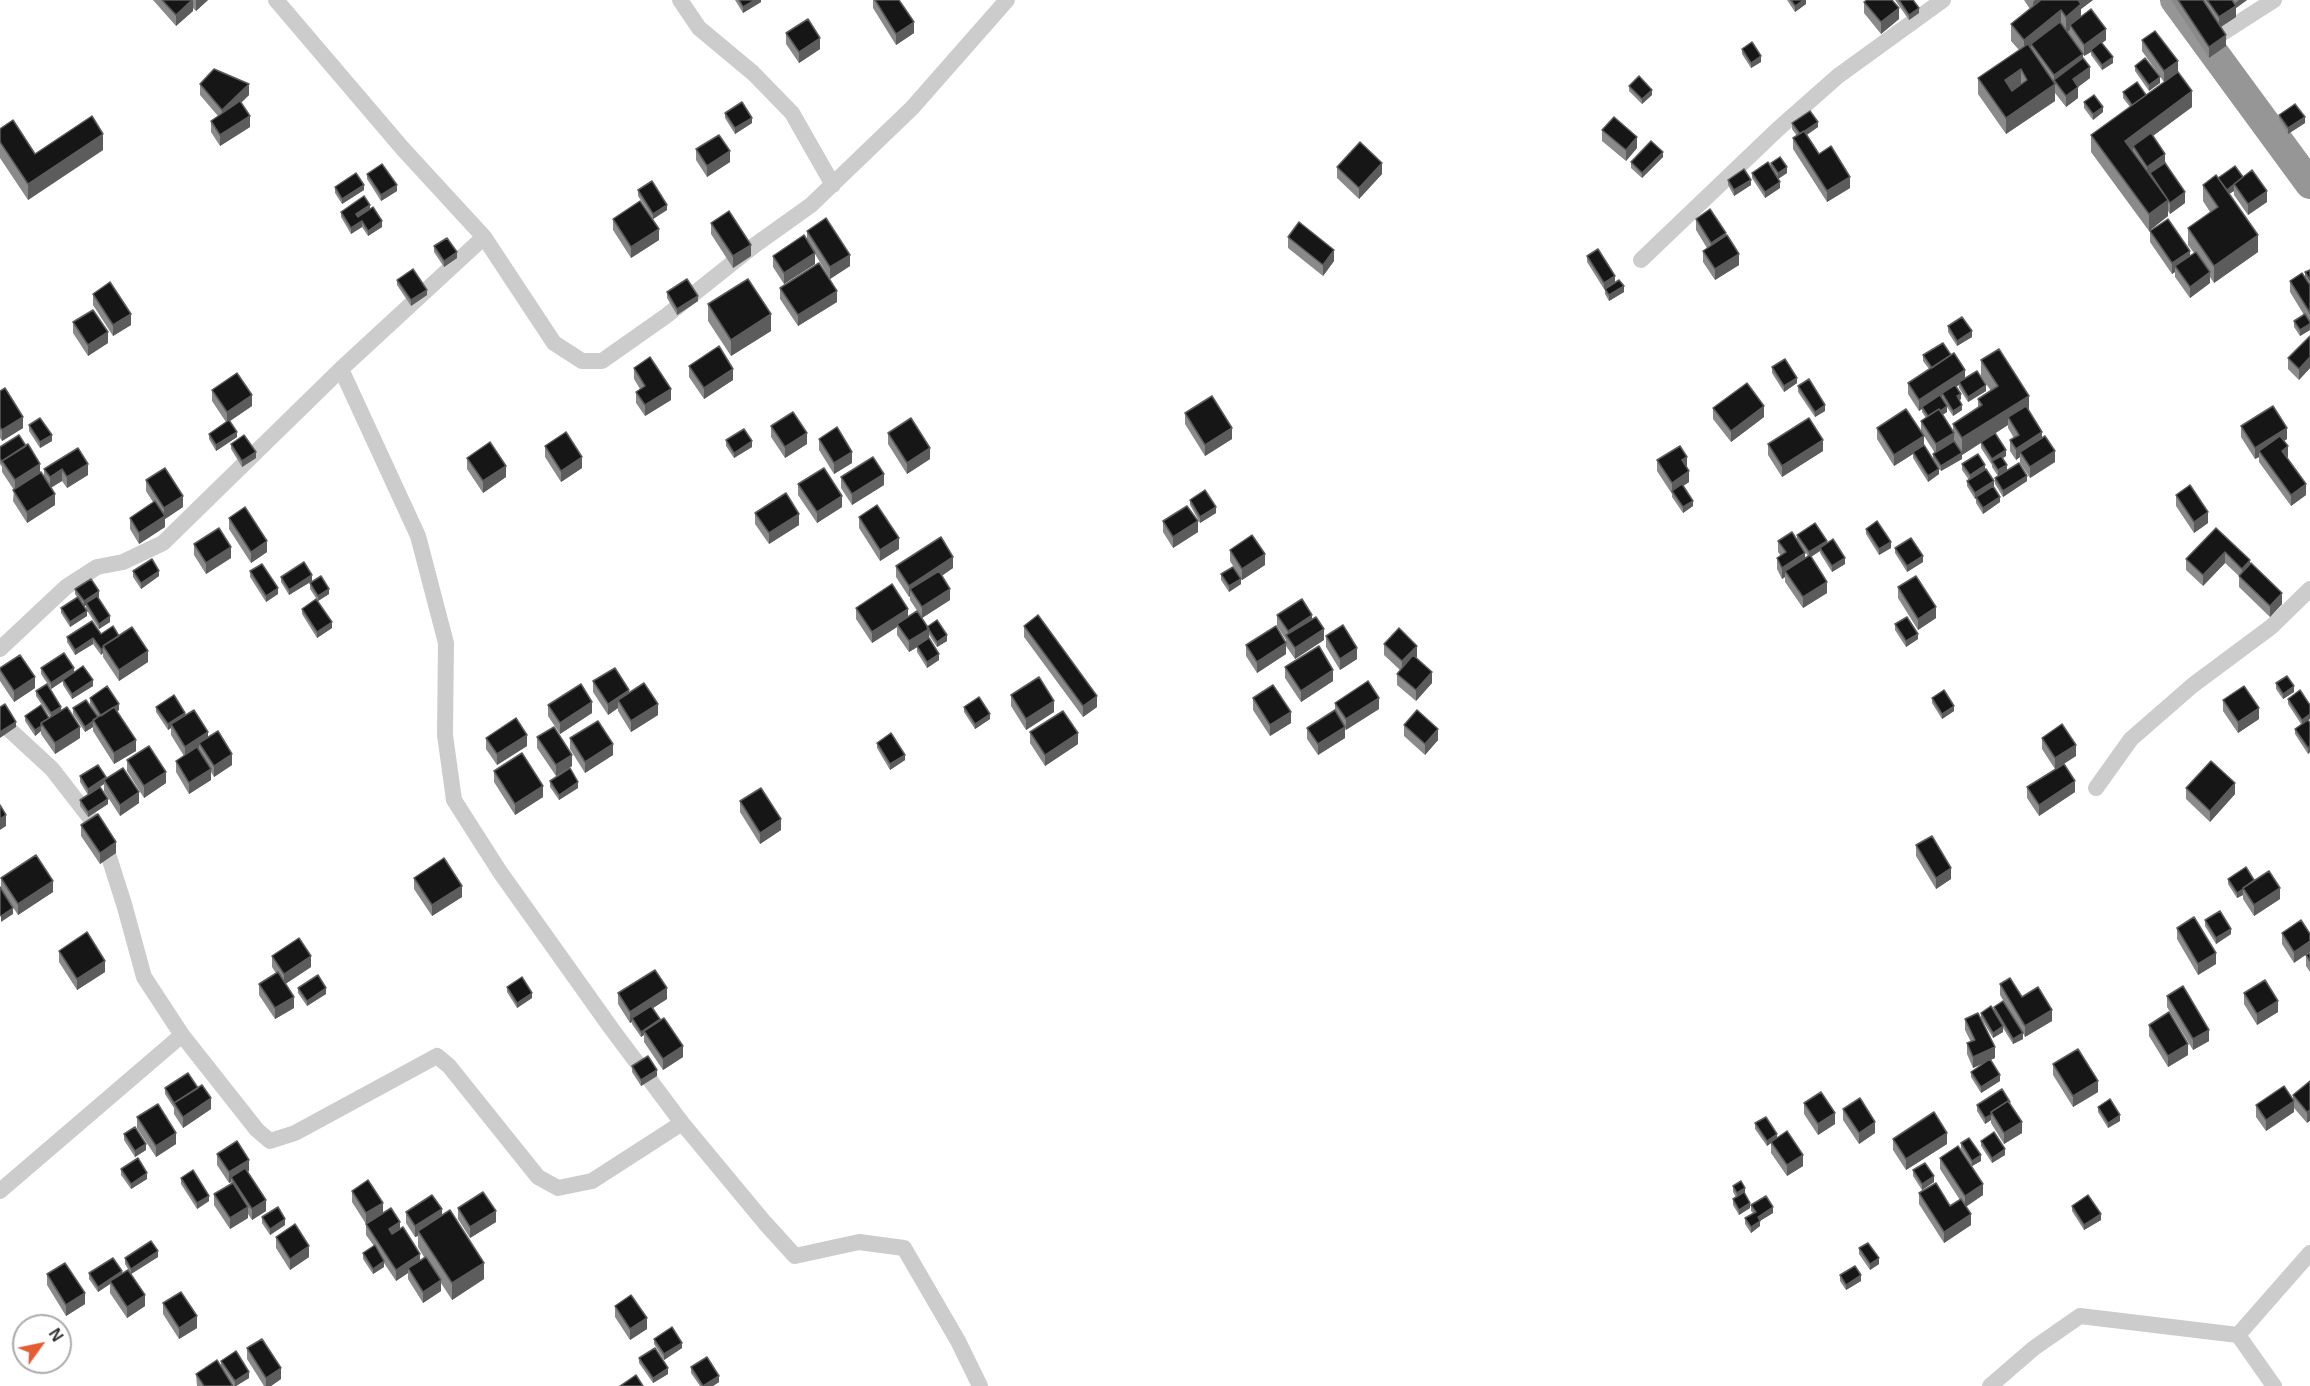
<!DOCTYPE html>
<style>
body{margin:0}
#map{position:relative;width:2310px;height:1386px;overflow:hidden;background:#fff;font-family:Arial,sans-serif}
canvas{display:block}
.north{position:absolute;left:12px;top:1314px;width:60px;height:60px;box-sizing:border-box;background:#fff;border:2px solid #acacac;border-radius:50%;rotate:57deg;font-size:16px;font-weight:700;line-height:24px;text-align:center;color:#2f2f2f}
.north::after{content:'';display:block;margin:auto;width:21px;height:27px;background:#e55c33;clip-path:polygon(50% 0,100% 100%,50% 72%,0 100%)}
</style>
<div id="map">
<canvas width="2310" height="1386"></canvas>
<div class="north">N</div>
</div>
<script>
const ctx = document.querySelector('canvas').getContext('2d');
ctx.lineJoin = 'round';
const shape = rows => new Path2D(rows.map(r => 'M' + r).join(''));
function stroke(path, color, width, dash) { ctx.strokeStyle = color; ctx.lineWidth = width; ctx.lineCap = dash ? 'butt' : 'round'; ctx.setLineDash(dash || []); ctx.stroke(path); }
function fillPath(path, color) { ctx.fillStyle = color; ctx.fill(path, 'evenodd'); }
stroke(shape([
 [276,0,403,149,484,237,554,343,582,361,602,361,666,316,755,245,811,205,912,108,1007,0],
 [680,0,699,28,753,73,792,113,833,185],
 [2207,43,2274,0],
 [1641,260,1778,129,1838,76,1943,0],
 [341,369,418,536,446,643,445,735,454,800,500,872,611,1028,682,1123,765,1223,795,1256,859,1242,904,1248,958,1341,980,1386],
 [0,649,66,587,97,567,123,562,163,543,341,369,484,237],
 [0,721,52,769,101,832,124,904,144,977,182,1035,257,1130,270,1141,295,1133,437,1056,449,1066,538,1177,558,1188,592,1181,682,1123],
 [2096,788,2131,739,2193,685,2271,627,2310,589],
 [0,1191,182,1035],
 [1990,1386,2034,1348,2080,1316,2238,1335],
 [2274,1386,2238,1335,2310,1253]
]), '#ccc', 16);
stroke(shape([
 [2175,0,2310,184]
]), '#969696', 30);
fillPath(shape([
 [153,0,208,0,196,11,193,8,193,11,176,26],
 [735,0,761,0,761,2,743,13],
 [873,0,899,0,914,33,896,45,873,8],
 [1787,0,1806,0,1806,4,1795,12],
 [1895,0,1913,0,1919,13,1909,20],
 [2024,0,2093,0,2081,9,2081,17,2106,40,2102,43,2113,63,2102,70,2091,55,2091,52,2084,56,2083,54,2083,58,2090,78,2078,87,2078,98,2066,107,2055,93,2055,101,2006,134,1978,94,1978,78,2019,50,2011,41,2011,24,2030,9],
 [2171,0,2247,0,2236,8,2236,17,2221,27,2226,46,2209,58],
 [1864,2,1899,19,1881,34,1864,13],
 [786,33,820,49,799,63,786,44],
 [2142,40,2178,72,2192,107,2153,136,2185,203,2170,214,2168,211,2168,216,2149,231,2091,152,2091,135,2130,107,2123,98,2123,92,2146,95,2164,82,2142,51],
 [1742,49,1761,62,1751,68,1742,54],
 [2135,66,2160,83,2149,91,2135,71],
 [200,84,249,95,241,103,250,127,220,146,211,132,211,121,218,116,200,95],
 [1629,86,1652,95,1642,104,1629,91],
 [2084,102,2103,112,2093,120,2084,108],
 [725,113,752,123,735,134,725,118],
 [2279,115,2305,123,2288,134,2279,120],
 [1792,123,1818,127,1807,135,1819,154,1850,188,1827,202,1793,149,1793,138,1797,136,1792,129],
 [0,129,35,154,103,150,28,200,0,158],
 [1602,130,1637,148,1626,161,1602,141],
 [696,149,730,162,707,177,696,160],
 [1663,157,1642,178,1631,168,1631,162],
 [1771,163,1787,173,1778,179,1771,168],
 [1337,167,1382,174,1359,199,1337,178],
 [1752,173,1780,188,1765,198,1752,178],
 [367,174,397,191,381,201,367,179],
 [2243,177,2267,202,2248,215,2234,195,2234,191,2229,194,2258,252,2214,283,2210,277,2210,283,2190,298,2175,277,2175,272,2172,274,2150,242,2150,231,2190,255,2194,253,2188,245,2188,228,2210,212,2203,201,2203,185,2218,178],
 [1728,180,1751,185,1734,196,1728,185],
 [335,187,364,190,342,204,335,193],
 [638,190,667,210,653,219,638,196],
 [370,210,382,227,368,236,362,227,351,234,341,217,341,212],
 [613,219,659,240,631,258,613,230],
 [1696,219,1726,236,1739,265,1715,280,1703,262,1703,251,1707,248,1696,230],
 [711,223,751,256,733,268,711,234],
 [807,231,850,266,830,279,815,254,815,264,784,284,773,267,773,256,807,240],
 [1288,237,1334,261,1323,276,1288,248],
 [434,246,457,258,444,267,434,252],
 [1587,256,1615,276,1604,289,1587,262],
 [2310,270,2310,330,2300,336,2294,327,2294,321,2304,315,2290,292,2290,281,2305,278,2305,272],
 [397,280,427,295,411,306,397,285],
 [780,288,837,302,798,326,780,299],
 [1605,289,1624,292,1609,301,1605,294],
 [667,292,698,301,677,315,667,298],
 [93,294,131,325,113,336,93,305],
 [708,304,771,331,731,356,708,321],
 [73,322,108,343,88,356,73,333],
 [1948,326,1972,337,1957,346,1948,332],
 [2310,336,2310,368,2299,380,2288,369,2288,358],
 [1923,355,1986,391,1968,402,1959,388,1959,385,1956,387,1961,399,1959,400,1962,410,1953,416,1947,407,1947,412,1942,415,1953,432,1953,424,1978,408,1978,399,1991,391,1981,376,1981,360,2029,410,2055,462,2030,478,2020,463,2020,457,2016,460,2010,451,2010,440,2014,438,2008,428,2008,425,1995,433,2006,456,2003,458,2007,470,2027,481,2003,497,1995,484,1995,478,1998,476,1992,467,1992,465,1981,448,1981,443,1962,455,1962,454,1962,459,1941,471,1933,459,1933,454,1935,453,1924,436,1924,445,1939,474,1928,482,1913,458,1913,454,1894,466,1877,439,1877,428,1921,431,1921,421,1926,418,1922,412,1922,409,1919,411,1908,394,1908,383,1929,369,1923,361],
 [689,366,733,380,704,399,689,377],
 [1772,367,1797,383,1784,392,1772,373],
 [634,368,671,400,645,416,636,403,636,392,640,389,634,379],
 [1798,386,1825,411,1815,417,1798,392],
 [212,390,252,406,230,421,237,437,216,451,209,439,209,434,226,422,212,401],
 [0,391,23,428,2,441,0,438],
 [1713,408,1764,417,1731,442,1713,419],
 [1185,413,1232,439,1205,456,1185,424],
 [29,425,52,441,40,448,29,431],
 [771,426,807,444,785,458,771,437],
 [2241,426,2287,439,2284,441,2288,457,2287,458,2306,495,2291,506,2259,462,2259,457,2255,459,2241,437],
 [888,433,930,459,907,474,888,444],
 [819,439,852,463,834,474,819,450],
 [726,440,752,447,734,458,726,446],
 [231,444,256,458,242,467,231,449],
 [1768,444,1823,451,1782,477,1768,455],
 [545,446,582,468,561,482,545,457],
 [0,447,40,473,44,477,44,469,78,448,88,475,67,488,62,481,51,488,55,505,27,523,13,501,14,490,2,472,2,467,0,464],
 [467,458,506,477,483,493,467,469],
 [1657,460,1687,468,1689,482,1683,486,1693,506,1683,513,1672,497,1672,493,1672,494,1657,471],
 [1962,464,1985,470,2000,502,1983,514,1976,503,1976,498,1975,499,1967,486,1967,481,1969,480,1962,470],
 [841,477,884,485,852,505,841,488],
 [146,480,183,507,165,519,165,527,139,544,130,529,130,518,153,502,146,491],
 [798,484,842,507,817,523,798,495],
 [2176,495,2208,523,2194,533,2176,506],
 [1190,500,1216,513,1200,523,1190,505],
 [755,513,799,525,769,544,755,524],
 [859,517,899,549,880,561,859,528],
 [229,518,267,552,251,563,229,529],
 [1163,521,1198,532,1173,548,1163,532],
 [2216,528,2282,604,2270,617,2239,587,2239,576,2225,563,2203,586,2186,570,2186,559],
 [1866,529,1891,548,1879,555,1866,534],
 [1797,535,1827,543,1845,564,1832,572,1820,553,1820,551,1811,557,1827,593,1803,608,1785,582,1785,577,1782,579,1777,569,1777,558,1781,556,1778,552,1778,541,1805,558,1808,556,1797,540],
 [194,544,231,558,206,574,194,555],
 [1895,548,1923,562,1907,572,1895,553],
 [1230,550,1265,565,1242,580,1230,561],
 [896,566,953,568,942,576,950,600,922,618,910,600,910,596,909,597,896,577],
 [133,571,159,576,141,589,133,577],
 [250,571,278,594,266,602,250,577],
 [1221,574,1241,584,1229,592,1221,580],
 [281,577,312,581,289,595,281,582],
 [310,583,329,594,318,601,310,589],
 [1898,587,1936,618,1918,630,1898,598],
 [75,589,99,597,98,598,110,622,99,629,86,609,86,605,84,607,87,616,70,627,61,613,61,608,77,597,75,594],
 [856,608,908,617,927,627,947,641,937,647,929,635,929,638,939,660,927,668,917,652,917,647,909,652,897,635,897,627,872,643,856,619],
 [302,609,332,628,317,638,302,614],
 [1277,615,1312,619,1324,640,1295,659,1286,646,1286,640,1277,626],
 [1895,624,1918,639,1906,647,1895,630],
 [1024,626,1097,707,1083,717,1024,637],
 [101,634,119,636,148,662,119,681,103,657,103,653,101,655,93,644,75,655,67,642,67,637],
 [1326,636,1357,659,1340,670,1326,647],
 [1384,644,1417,657,1416,658,1432,683,1416,701,1397,685,1397,674,1400,670,1384,655],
 [1246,645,1286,654,1257,673,1246,656],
 [1285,667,1333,681,1301,702,1285,678],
 [0,668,35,688,14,702,0,681],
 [41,668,74,672,93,686,72,699,63,685,63,681,51,689,41,674],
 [593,681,629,693,658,715,631,732,618,711,618,708,608,715,593,692],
 [2276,683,2294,692,2283,699,2276,689],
 [36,691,61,711,80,738,55,754,41,734,41,731,35,736,25,721,25,716,50,717,36,696],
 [1011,695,1054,712,1026,730,1011,706],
 [90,698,119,710,117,711,136,751,114,764,93,731,93,727,85,732,73,714,73,708,98,717,90,704],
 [1253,698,1291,723,1270,736,1253,710],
 [1932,698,1954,711,1942,719,1932,703],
 [2288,699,2310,723,2310,752,2308,754,2295,734,2295,729,2301,724,2288,704],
 [2223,700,2259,719,2238,733,2223,711],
 [1335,703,1379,709,1345,730,1345,738,1318,755,1307,739,1307,728,1335,710],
 [548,705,592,713,560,734,548,716],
 [156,707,185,715,208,738,232,765,214,777,211,772,211,780,189,794,176,772,176,761,184,756,171,735,171,728,168,730,156,712],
 [964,707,990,719,975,729,964,712],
 [1404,725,1438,740,1425,755,1404,736],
 [1030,732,1078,744,1045,766,1030,743],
 [537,737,572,766,556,776,537,748],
 [486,738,527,746,497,765,486,749],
 [570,738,613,755,585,773,570,749],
 [2042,738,2076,756,2064,764,2075,792,2039,816,2027,798,2027,787,2055,769,2042,749],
 [877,743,905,760,890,770,877,748],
 [127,760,166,783,144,798,127,771],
 [494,771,543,797,515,815,494,782],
 [80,776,106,779,139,803,120,816,104,791,104,784,88,795,80,782],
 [550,781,578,788,559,800,550,787],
 [2186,788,2235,794,2210,822,2186,799],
 [80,800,108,804,88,817,80,806],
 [740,801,781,830,760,844,740,812],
 [81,825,116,853,100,864,81,836],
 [1916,845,1951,879,1936,889,1916,856],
 [1,878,53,892,18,915,1,889],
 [414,878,462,897,432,916,414,889],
 [2228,879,2254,880,2280,899,2254,916,2243,899,2243,895,2237,898,2228,884],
 [2205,920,2231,934,2216,944,2205,926],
 [2301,920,2294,963,2282,944,2282,933],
 [2177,928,2216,964,2198,975,2177,939],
 [59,951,105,972,77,990,59,962],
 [2310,953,2310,972,2306,966,2306,955],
 [272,956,311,967,285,984,294,1008,275,1019,259,995,259,984,276,973,272,967],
 [2000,984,2022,997,2052,1021,2025,1037,2023,1033,2023,1039,2013,1044,2003,1028,2003,1032,1993,1038,1981,1018,1995,1058,1990,1060,2000,1081,1981,1093,1971,1077,1971,1072,1984,1063,1973,1068,1967,1054,1967,1043,1971,1042,1965,1030,1965,1019,1981,1018,1981,1013,1994,1011,1994,1007,2018,1025,2000,995],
 [507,987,532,998,517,1008,507,992],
 [298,988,326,994,307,1006,298,993],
 [618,993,667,999,653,1008,683,1057,663,1070,644,1042,644,1035,641,1037,632,1024,632,1022,630,1023,618,1004],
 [2244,993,2278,1012,2257,1025,2244,1004],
 [2167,996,2209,1041,2193,1050,2167,1007],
 [2149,1025,2188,1055,2168,1067,2149,1036],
 [2053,1064,2098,1092,2073,1107,2053,1075],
 [632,1066,657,1076,641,1086,632,1072],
 [2310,1081,2307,1123,2294,1108,2294,1112,2266,1131,2256,1117,2256,1105,2293,1100,2293,1095],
 [165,1088,211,1109,183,1128,174,1114,174,1108,165,1094],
 [1804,1103,1835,1124,1818,1135,1804,1114],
 [1977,1105,2010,1105,2022,1133,2004,1144,1991,1123,1991,1120,1985,1124,1977,1111],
 [2098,1107,2120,1121,2108,1128,2098,1112],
 [1843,1109,1875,1133,1859,1144,1843,1120],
 [137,1117,176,1144,156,1157,137,1128],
 [1755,1123,1803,1166,1787,1176,1771,1153,1771,1143,1767,1146,1755,1129],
 [124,1134,146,1150,135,1157,124,1140],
 [1893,1139,1947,1144,1906,1170,1893,1150],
 [1981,1141,2005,1155,1992,1163,1981,1146],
 [1961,1143,1981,1161,1972,1166,1961,1149],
 [217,1154,249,1171,247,1172,266,1211,252,1220,248,1214,248,1218,230,1229,214,1205,214,1194,231,1183,231,1182,229,1183,217,1165],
 [1940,1158,1983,1195,1966,1207,1971,1225,1944,1243,1919,1204,1919,1193,1950,1206,1960,1200,1940,1169],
 [121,1169,147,1179,131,1189,121,1175],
 [1913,1170,1934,1182,1922,1190,1913,1176],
 [181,1178,209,1201,197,1209,181,1184],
 [1733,1186,1745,1193,1750,1208,1739,1215,1733,1205,1733,1199,1736,1197,1733,1192],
 [352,1191,383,1213,400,1229,420,1260,424,1257,418,1247,418,1236,415,1237,406,1223,406,1212,442,1215,484,1279,452,1300,441,1283,441,1291,423,1303,408,1279,408,1273,396,1281,384,1263,384,1267,373,1274,363,1259,363,1253,374,1246,366,1235,366,1224,352,1202],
 [1751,1205,1773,1213,1760,1221,1760,1226,1751,1233,1745,1224,1745,1218,1753,1213,1751,1211],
 [2072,1206,2101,1220,2084,1230,2072,1211],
 [458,1208,496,1222,470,1238,458,1219],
 [262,1217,285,1225,270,1235,262,1223],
 [276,1237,309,1257,290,1270,276,1248],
 [1859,1248,1879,1264,1870,1270,1859,1254],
 [158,1257,131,1274,125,1264,125,1258],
 [89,1273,122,1273,145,1306,127,1318,110,1293,110,1284,98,1292,89,1279],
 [47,1274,85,1304,66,1316,47,1285],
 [1840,1275,1861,1281,1846,1290,1840,1281],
 [163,1303,197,1328,179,1339,163,1314],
 [615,1306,647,1329,630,1340,615,1317],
 [654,1339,682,1348,664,1360,654,1344],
 [247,1348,281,1379,271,1386,264,1386,247,1359],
 [639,1358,668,1374,653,1383,639,1363],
 [221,1361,249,1378,236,1386,234,1386,221,1366],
 [691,1367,719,1382,713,1386,700,1386,691,1373],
 [196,1374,233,1386,197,1386]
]), '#8a8a8a');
fillPath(shape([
 [193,0,193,11,176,26,176,15],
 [196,0,208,0,196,11],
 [755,0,761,0,761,2,743,13,743,7],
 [1804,0,1806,0,1806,4,1795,12,1795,6],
 [2035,0,2050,0,2033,13,2033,2],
 [2076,0,2093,0,2081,9,2081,21,2070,25,2070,30,2066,33,2066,17],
 [2239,0,2247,0,2236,8,2236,17,2219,28,2219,17,2235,7,2235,3],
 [1899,8,1899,19,1881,34,1881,22],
 [1919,8,1919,13,1909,20,1909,15],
 [2061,10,2061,27,2031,44,2031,51,2024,57,2024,40],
 [914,22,914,33,896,45,896,34],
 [2106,29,2106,40,2092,51,2091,50,2091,52,2084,56,2084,45],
 [2226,35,2226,46,2209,58,2209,47],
 [820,38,820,49,799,63,799,52],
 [2083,54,2083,65,2054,80,2054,75],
 [1761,56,1761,62,1751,68,1751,63],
 [2113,57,2113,63,2102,70,2102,65],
 [2178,61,2178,72,2164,82,2164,71],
 [2090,67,2090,78,2078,87,2078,98,2066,107,2066,96,2073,79],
 [2021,69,2021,86,2005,96,2005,80],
 [2160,77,2160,83,2149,91,2149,85],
 [249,84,249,95,222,121,222,110],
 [2055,84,2055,101,2006,134,2006,118],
 [1652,90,1652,95,1642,104,1642,99],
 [2192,91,2192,107,2135,149,2133,146,2133,151,2125,141],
 [2103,107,2103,112,2093,120,2093,114],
 [250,116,250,127,220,146,220,135],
 [2305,117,2305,123,2288,134,2288,128],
 [752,118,752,123,735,134,735,128],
 [1818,122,1818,127,1800,139,1800,134],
 [103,134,103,150,28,200,28,184],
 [1637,137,1637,148,1626,161,1626,150],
 [730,151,730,162,707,177,707,166],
 [1663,152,1663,157,1642,178,1642,173],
 [2165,154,2165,165,2150,173,2150,176,2147,178,2147,167],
 [1382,163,1382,174,1359,199,1359,188],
 [1787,167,1787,173,1778,179,1778,173],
 [1850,177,1850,188,1827,202,1827,191],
 [1751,180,1751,185,1734,196,1734,190],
 [1780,182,1780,188,1765,198,1765,192],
 [364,185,364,190,342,204,342,199],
 [397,185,397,191,381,201,381,195],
 [2234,185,2234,191,2226,196,2226,191],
 [2267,191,2267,202,2248,215,2248,204],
 [2185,192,2185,203,2170,214,2170,203],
 [2168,200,2168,216,2149,231,2149,214],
 [370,205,370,211,356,220,356,214],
 [667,205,667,210,653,219,653,214],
 [362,221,362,227,351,234,351,228],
 [382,221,382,227,368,236,368,231],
 [659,229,659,240,631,258,631,247],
 [1726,233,1726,244,1711,254,1711,243],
 [2258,235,2258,252,2214,283,2214,266],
 [751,245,751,256,733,268,733,256],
 [1334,250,1334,261,1323,276,1323,265],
 [2190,251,2190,262,2175,266,2175,272,2172,274,2172,263],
 [457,252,457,258,444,267,444,261],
 [815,253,815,264,784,284,784,273],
 [1739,254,1739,265,1715,280,1715,269],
 [850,255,850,266,830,279,830,267],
 [2210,272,2210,283,2190,298,2190,287],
 [1615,276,1615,282,1604,289,1604,283],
 [1624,286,1624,292,1609,301,1609,295],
 [427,290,427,295,411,306,411,300],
 [837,291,837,302,798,326,798,315],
 [698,296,698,301,677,315,677,309],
 [131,314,131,325,113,336,113,325],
 [771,314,771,331,731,356,731,340],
 [2310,324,2310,330,2300,336,2300,330],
 [1972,331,1972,337,1957,346,1957,341],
 [108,332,108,343,88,356,88,345],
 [2310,357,2310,368,2299,380,2299,369],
 [733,369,733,380,704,399,704,388],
 [1965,370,1965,381,1959,382,1959,385,1943,395,1942,393,1942,396,1923,408,1922,407,1922,409,1919,411,1919,400],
 [1797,378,1797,383,1784,392,1784,386],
 [1986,385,1986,391,1968,402,1968,397],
 [671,389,671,400,645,416,645,405],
 [1961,394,1961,399,1957,402,1957,396],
 [252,395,252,406,227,423,227,412],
 [2029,396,2029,412,2008,417,2008,425,1962,455,1962,438],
 [1825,405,1825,411,1815,417,1815,412],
 [1962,405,1962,410,1953,416,1953,411],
 [1764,406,1764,417,1731,442,1731,431],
 [1947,406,1947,412,1929,423,1929,418],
 [23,417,23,428,2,441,2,430],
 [1232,428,1232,439,1205,456,1205,445],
 [2287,428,2287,439,2262,455,2259,451,2259,457,2255,459,2255,448],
 [237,432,237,437,216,451,216,445],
 [2042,432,2042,443,2020,452,2020,457,2016,460,2016,449],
 [807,433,807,444,785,458,785,447],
 [1954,433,1954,444,1936,455,1936,444],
 [52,435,52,441,40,448,40,442],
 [1924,436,1924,447,1894,466,1894,455],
 [1823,440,1823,451,1782,477,1782,466],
 [752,441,752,447,734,458,734,453],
 [2288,446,2288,457,2282,462,2282,451],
 [930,448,930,459,907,474,907,463],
 [2006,450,2006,456,1994,464,1992,461,1992,465,1992,459],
 [2055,451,2055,462,2030,478,2030,467],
 [256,452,256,458,242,467,242,461],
 [852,452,852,463,834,474,834,463],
 [1962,453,1962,459,1941,471,1941,466],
 [582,457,582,468,561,482,561,471],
 [1687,457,1687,468,1682,460],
 [40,464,40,475,15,491,15,480],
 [88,464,88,475,67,488,67,477],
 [1985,465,1985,471,1970,481,1970,475],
 [2007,465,2007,471,1998,476,1998,470],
 [506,466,506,477,483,493,483,481],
 [62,469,62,481,50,488,50,477],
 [1939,469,1939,474,1928,482,1928,476],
 [1689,471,1689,482,1673,493,1672,491,1672,494,1672,483],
 [884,474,884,485,852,505,852,494],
 [2027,476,2027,481,2003,497,2003,491],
 [1994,481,1994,487,1975,499,1975,493],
 [2306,484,2306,495,2291,506,2291,495],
 [55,494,55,505,27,523,27,512],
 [183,496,183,507,165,519,165,527,139,544,139,533,164,516,164,508],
 [842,496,842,507,817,523,817,512],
 [2000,497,2000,502,1983,514,1983,508],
 [1693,501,1693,506,1683,513,1683,507],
 [1216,507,1216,513,1200,523,1200,517],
 [2208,512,2208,523,2194,533,2194,522],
 [799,514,799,525,769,544,769,533],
 [1198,521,1198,532,1173,548,1173,537],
 [899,538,899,549,880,561,880,550],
 [267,541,267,552,251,563,251,552],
 [1827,541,1827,546,1820,548,1820,551,1809,558,1809,552],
 [1891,542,1891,548,1879,555,1879,549],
 [231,547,231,558,206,574,206,563],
 [2225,552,2225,563,2203,586,2203,575],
 [1805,553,1805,564,1785,571,1785,577,1782,579,1782,568],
 [1265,554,1265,565,1242,580,1242,569],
 [1923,556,1923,562,1907,572,1907,566],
 [953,557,953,568,914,594,910,589,910,596,909,597,909,586],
 [1845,558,1845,564,1832,572,1832,566],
 [2250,560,2250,571,2242,580,2242,569],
 [159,571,159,576,141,589,141,583],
 [312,575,312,581,289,595,289,590],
 [1241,579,1241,584,1229,592,1229,586],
 [1827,582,1827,593,1803,608,1803,597],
 [278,588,278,594,266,602,266,596],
 [329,589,329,594,318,601,318,596],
 [950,589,950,600,922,618,922,607],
 [99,591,99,597,87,605,86,603,86,605,84,607,84,601],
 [2282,593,2282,604,2270,617,2270,606],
 [1936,607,1936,618,1918,630,1918,619],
 [908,609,908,620,897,624,897,627,872,643,872,632],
 [87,611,87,616,70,627,70,622],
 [1312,615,1312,626,1288,637,1288,631],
 [110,616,110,622,99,629,99,624],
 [332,622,332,628,317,638,317,632],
 [929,629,929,640,909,652,909,641],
 [1324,629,1324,640,1295,659,1295,648],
 [1918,634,1918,639,1906,647,1906,641],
 [947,635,947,641,937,647,937,642],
 [93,638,93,644,75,655,75,650],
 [1286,643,1286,654,1257,673,1257,662],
 [1417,646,1417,657,1402,672,1402,661],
 [103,647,103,653,101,655,101,649],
 [1357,648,1357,659,1340,670,1340,659],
 [148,651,148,662,119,681,119,670],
 [939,654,939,660,927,668,927,662],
 [74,668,74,674,51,689,51,683],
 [1333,670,1333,681,1301,702,1301,691],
 [1432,672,1432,683,1416,701,1416,690],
 [35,677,35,688,14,702,14,691],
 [93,680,93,686,72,699,72,694],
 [2294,686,2294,692,2283,699,2283,694],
 [629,690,629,701,618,700,618,708,608,715,608,704],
 [1097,696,1097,707,1083,717,1083,706],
 [1379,698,1379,709,1346,730,1346,719],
 [1054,701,1054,712,1026,730,1026,719],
 [592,702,592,713,560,734,560,723],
 [119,704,119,710,101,722,101,716],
 [658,704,658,715,631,732,631,721],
 [1954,706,1954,711,1942,719,1942,714],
 [61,707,61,712,51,718,51,713],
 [2259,708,2259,719,2238,733,2238,722],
 [1291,712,1291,723,1270,736,1270,725],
 [185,713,185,719,171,724,171,728,168,730,168,724],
 [990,714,990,719,975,729,975,724],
 [2310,714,2310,719,2302,725,2302,720],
 [93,721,93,727,85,732,85,727],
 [16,722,16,727,0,738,0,732],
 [41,726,41,731,35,736,35,730],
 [80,727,80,738,55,754,55,743],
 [1345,727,1345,738,1318,755,1318,744],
 [1438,729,1438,740,1425,755,1425,744],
 [208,732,208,743,199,743,199,749,185,758,185,747],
 [1078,733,1078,744,1045,766,1045,755],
 [527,735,527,746,497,765,497,754],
 [136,740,136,751,114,764,114,753],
 [613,744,613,755,585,773,585,762],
 [2076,745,2076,756,2055,769,2055,758],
 [2310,746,2310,752,2308,754,2308,748],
 [232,754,232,765,214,777,214,766],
 [572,755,572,766,556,776,556,765],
 [905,755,905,760,890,770,890,764],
 [211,769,211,780,189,794,189,783],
 [166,772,166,783,144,798,144,786],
 [106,777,106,783,104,780,104,784,88,795,88,789],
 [2075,781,2075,792,2039,816,2039,805],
 [578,782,578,788,559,800,559,795],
 [2235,783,2235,794,2210,822,2210,811],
 [543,786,543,797,515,815,515,804],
 [139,792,139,803,120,816,120,805],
 [108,799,108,804,88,817,88,812],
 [6,815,6,826,0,830,0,819],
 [781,819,781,830,760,844,760,833],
 [116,842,116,853,100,864,100,853],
 [1951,868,1951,879,1936,889,1936,878],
 [53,881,53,892,18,915,18,904],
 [462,886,462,897,432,916,432,905],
 [2280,888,2280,899,2254,916,2254,905],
 [2243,889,2243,895,2237,898,2237,893],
 [13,908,13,914,1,922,1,916],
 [2231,929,2231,934,2216,944,2216,938],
 [2310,941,2310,952,2294,963,2294,952],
 [2216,953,2216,964,2198,975,2198,964],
 [311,956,311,967,284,985,284,974],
 [105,961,105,972,77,990,77,979],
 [326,988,326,994,307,1006,307,1001],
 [667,988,667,999,633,1021,632,1018,632,1022,630,1023,630,1012],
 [532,993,532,998,517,1008,517,1003],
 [294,997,294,1008,275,1019,275,1008],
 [2278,1001,2278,1012,2257,1025,2257,1014],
 [2052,1010,2052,1021,2025,1037,2025,1026],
 [660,1019,644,1031,644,1035,641,1037,641,1032],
 [2003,1026,2003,1032,1993,1038,1993,1033],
 [2209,1030,2209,1041,2193,1050,2193,1039],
 [2023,1033,2023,1039,2013,1044,2013,1039],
 [2188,1044,2188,1055,2168,1067,2168,1056],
 [683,1046,683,1057,663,1070,663,1059],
 [1995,1047,1995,1058,1973,1068,1973,1057],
 [657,1070,657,1076,641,1086,641,1080],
 [2000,1075,2000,1081,1981,1093,1981,1087],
 [2098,1081,2098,1092,2073,1107,2073,1096],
 [211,1098,211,1109,183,1128,183,1117],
 [2294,1101,2294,1112,2266,1131,2266,1120],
 [2310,1110,2310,1121,2307,1123,2307,1112],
 [1835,1113,1835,1124,1818,1135,1818,1124],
 [1991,1115,1991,1120,1985,1124,1985,1118],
 [2120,1115,2120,1121,2108,1128,2108,1123],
 [1875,1122,1875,1133,1859,1144,1859,1133],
 [2022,1122,2022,1133,2004,1144,2004,1133],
 [176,1133,176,1144,156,1157,156,1146],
 [1947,1133,1947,1144,1906,1170,1906,1159],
 [1777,1134,1777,1140,1771,1142,1771,1143,1767,1146,1767,1141],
 [146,1144,146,1150,135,1157,135,1151],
 [2005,1149,2005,1155,1992,1163,1992,1158],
 [1803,1155,1803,1166,1787,1176,1787,1165],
 [1981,1155,1981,1161,1972,1166,1972,1161],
 [249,1160,249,1171,234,1180,231,1177,231,1182,229,1183,229,1172],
 [147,1173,147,1179,131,1189,131,1184],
 [1934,1176,1934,1182,1922,1190,1922,1184],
 [1983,1184,1983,1195,1965,1207,1965,1196],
 [1745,1188,1745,1193,1737,1198,1737,1193],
 [209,1196,209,1201,197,1209,197,1203],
 [266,1200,266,1211,252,1220,252,1209],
 [383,1203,383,1214,366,1224,366,1213],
 [1750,1203,1750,1208,1739,1215,1739,1210],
 [248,1207,248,1218,230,1229,230,1218],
 [1773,1207,1773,1213,1758,1222,1758,1217],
 [442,1209,442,1220,418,1231,418,1236,415,1237,415,1226],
 [496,1211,496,1222,470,1238,470,1227],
 [1971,1214,1971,1225,1944,1243,1944,1232],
 [2101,1214,2101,1220,2084,1230,2084,1225],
 [285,1219,285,1225,270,1235,270,1229],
 [1760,1221,1760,1226,1751,1233,1751,1227],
 [400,1222,400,1233,389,1240,389,1229],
 [309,1246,309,1257,290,1270,290,1259],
 [158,1251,158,1257,131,1274,131,1269],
 [420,1254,420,1265,408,1268,408,1273,396,1281,396,1270],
 [1879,1258,1879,1264,1870,1270,1870,1264],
 [384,1261,384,1267,373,1274,373,1269],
 [484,1263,484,1279,452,1300,452,1283],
 [122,1271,122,1276,110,1281,110,1284,98,1292,98,1287],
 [1861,1275,1861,1281,1846,1290,1846,1285],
 [441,1280,441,1291,423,1303,423,1292],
 [85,1293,85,1304,66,1316,66,1305],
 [145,1295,145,1306,127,1318,127,1307],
 [197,1316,197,1328,179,1339,179,1328],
 [647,1318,647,1329,630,1340,630,1329],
 [682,1343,682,1348,664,1360,664,1354],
 [281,1368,281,1379,271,1386,266,1386,266,1378],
 [668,1368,668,1374,653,1383,653,1378],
 [249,1372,249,1378,236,1386,235,1386,235,1381],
 [719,1376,719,1382,713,1386,704,1386]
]), '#5c5c5c');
const building = shape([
 [162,0,192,0,176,15,162,0],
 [739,0,755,0,743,7,739,0],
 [875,0,899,0,914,22,896,34,875,0],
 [1791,0,1804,0,1795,6,1791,0],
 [1867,0,1892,0,1899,8,1881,22,1864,2,1867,0],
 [1899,0,1913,0,1919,8,1909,15,1899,0],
 [2041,0,2078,0,2081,4,2066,17,2061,10,2024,40,2011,24,2041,0],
 [2178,0,2203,0,2226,35,2209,47,2178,0],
 [2207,0,2232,0,2236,6,2219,17,2207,0],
 [2091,9,2106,29,2084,45,2070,25,2091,9],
 [808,19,820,38,799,52,786,33,808,19],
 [2060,22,2083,54,2054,75,2031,44,2060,22],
 [2155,31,2178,61,2164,71,2142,40,2155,31],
 [1752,42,1761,56,1751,63,1742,49,1752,42],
 [2101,42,2113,57,2102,65,2091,50,2101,42],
 [2028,44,2055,84,2006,118,1978,78,2028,44],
 [2021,69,2027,80,2012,91,2005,80,2021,69],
 [2083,58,2090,67,2073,79,2078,87,2066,96,2054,80,2083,58],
 [2145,58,2160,77,2149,85,2135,66,2145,58],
 [214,69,249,84,222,110,200,84,214,69],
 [2178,72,2192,91,2125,141,2168,200,2149,214,2091,135,2178,72],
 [1639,76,1652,90,1642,99,1629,86,1639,76],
 [2137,82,2146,95,2132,105,2123,92,2137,82],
 [2094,95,2103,107,2093,114,2084,102,2094,95],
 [240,101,250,116,220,135,211,121,240,101],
 [742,102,752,118,735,128,725,113,742,102],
 [2295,104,2305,117,2288,128,2279,115,2295,104],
 [1810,111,1818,122,1800,134,1792,123,1810,111],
 [92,116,103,134,28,184,0,142,0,129,13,120,35,154,92,116],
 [1614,117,1637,137,1626,150,1602,130,1614,117],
 [1804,131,1819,154,1831,146,1850,177,1827,191,1793,138,1804,131],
 [2151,133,2165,154,2147,167,2133,146,2151,133],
 [719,135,730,151,707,166,696,149,719,135],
 [1651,141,1663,152,1642,173,1631,162,1651,141],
 [1360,142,1382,163,1359,188,1337,167,1360,142],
 [1780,157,1787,167,1778,173,1771,163,1780,157],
 [1768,162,1780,182,1765,192,1752,173,1768,162],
 [2165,163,2185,192,2170,203,2150,173,2165,163],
 [382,164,397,185,381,195,367,174,382,164],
 [2235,166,2243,177,2227,190,2218,178,2235,166],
 [1744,169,1751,180,1734,190,1728,180,1744,169],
 [2252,170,2267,191,2248,204,2234,184,2252,170],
 [356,173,364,185,342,199,335,187,356,173],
 [2216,175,2258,235,2214,266,2188,228,2218,207,2203,185,2216,175],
 [652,181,667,205,653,214,638,190,652,181],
 [364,196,370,205,356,214,358,217,373,207,382,221,368,231,362,221,351,228,341,212,364,196],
 [640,201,659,229,631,247,613,219,640,201],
 [1710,209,1726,233,1711,243,1696,219,1710,209],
 [729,211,751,245,733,256,711,223,729,211],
 [826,218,850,255,830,267,807,231,826,218],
 [2168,219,2190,251,2172,263,2150,231,2168,219],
 [1299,222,1334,250,1323,265,1288,237,1299,222],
 [804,235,815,253,784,273,773,256,804,235],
 [1727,235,1739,254,1715,269,1703,251,1727,235],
 [447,238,457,252,444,261,434,246,447,238],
 [1598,249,1615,276,1604,283,1587,256,1598,249],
 [2196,252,2210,272,2190,287,2175,266,2196,252],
 [819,263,837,291,798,315,780,288,819,263],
 [413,269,427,290,411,300,397,280,413,269],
 [2310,270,2310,280,2305,272,2310,270],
 [2302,273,2310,285,2310,313,2290,281,2302,273],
 [687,279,698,296,677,309,667,292,687,279],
 [748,279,771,314,731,340,708,304,748,279],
 [1619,280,1624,286,1609,295,1605,289,1619,280],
 [110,282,131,314,113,325,93,294,110,282],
 [93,310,108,332,88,345,73,322,93,310],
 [2305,314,2310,322,2310,324,2300,330,2294,321,2305,314],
 [1962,317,1972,331,1957,341,1948,326,1962,317],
 [2310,336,2310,357,2299,369,2288,358,2310,336],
 [1943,343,1951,355,1932,368,1923,355,1943,343],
 [719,346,733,369,704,388,689,366,719,346],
 [1999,349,2029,396,1962,438,1953,424,1982,405,1978,399,1998,386,1981,360,1999,349],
 [1954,353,1965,370,1919,400,1908,383,1954,353],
 [650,357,671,389,645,405,636,392,645,386,634,368,650,357],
 [1785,359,1797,378,1784,386,1772,367,1785,359],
 [1977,371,1986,385,1968,397,1959,382,1977,371],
 [237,373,252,395,227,412,212,390,237,373],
 [1809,379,1825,405,1815,412,1798,386,1809,379],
 [1747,383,1764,406,1731,431,1713,408,1747,383],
 [1955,385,1961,394,1957,396,1962,405,1953,411,1942,393,1955,385],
 [5,388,23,417,2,430,0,427,0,391,5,388],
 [1940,395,1947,406,1940,411,1939,409,1928,416,1922,407,1940,395],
 [1212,396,1232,428,1205,445,1185,413,1212,396],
 [2026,406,2042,432,2016,449,2010,440,2019,435,2008,417,2026,406],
 [2273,406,2287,428,2255,448,2241,426,2273,406],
 [1906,409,1924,436,1894,455,1877,428,1906,409],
 [1939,409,1954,433,1936,444,1921,421,1939,409],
 [793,412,807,433,785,447,771,426,793,412],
 [40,418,52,435,40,442,29,425,40,418],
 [911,418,930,448,907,463,888,433,911,418],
 [1809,418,1823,440,1782,466,1768,444,1809,418],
 [229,420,237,432,216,445,209,434,229,420],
 [837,427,852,452,834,463,819,439,837,427],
 [744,429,752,441,734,453,726,440,744,429],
 [566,432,582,457,561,471,545,446,566,432],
 [1995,433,2006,450,1992,459,1981,442,1995,433],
 [19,435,26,446,2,461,2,462,0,458,0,447,19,435],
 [244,435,256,452,242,461,231,444,244,435],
 [2045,436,2055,451,2030,467,2020,452,2045,436],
 [2280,436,2288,446,2282,451,2306,484,2291,495,2259,451,2280,436],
 [1954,441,1962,453,1941,466,1933,454,1954,441],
 [490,442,506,466,483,481,467,458,490,442],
 [28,444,40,464,15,480,2,461,28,444],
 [1924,445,1939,469,1928,476,1913,452,1924,445],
 [1680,446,1687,457,1682,460,1689,471,1672,483,1657,460,1680,446],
 [78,448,88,464,67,477,62,469,50,477,44,469,78,448],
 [1978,454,1985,465,1970,475,1962,464,1978,454],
 [2001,456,2007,465,1998,470,1992,461,2001,456],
 [873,457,884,474,852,494,841,477,873,457],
 [2019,463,2027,476,2003,491,1995,478,2019,463],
 [165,468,183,496,164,508,146,480,165,468],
 [824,468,842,496,817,512,798,484,824,468],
 [1986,469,1994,481,1975,493,1967,481,1986,469],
 [41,472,55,494,27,512,13,490,41,472],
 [1682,484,1693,501,1683,507,1672,491,1682,484],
 [2190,485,2208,512,2194,522,2176,495,2190,485],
 [1993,486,2000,497,1983,508,1976,497,1993,486],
 [1205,490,1216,507,1200,517,1190,500,1205,490],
 [786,493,799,514,769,533,755,513,786,493],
 [155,501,165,516,139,533,130,518,155,501],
 [877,505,899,538,880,550,859,517,877,505],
 [1187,506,1198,521,1173,537,1163,521,1187,506],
 [245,507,267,541,251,552,229,518,245,507],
 [1877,521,1891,542,1879,549,1866,529,1877,521],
 [1815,523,1827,541,1809,552,1797,535,1815,523],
 [219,528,231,547,206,563,194,544,219,528],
 [2216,528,2250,560,2242,569,2225,552,2203,575,2186,559,2216,528],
 [1792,532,1805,553,1782,568,1777,558,1786,552,1778,541,1792,532],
 [1252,535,1265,554,1242,569,1230,550,1252,535],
 [941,537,953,557,909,586,896,566,941,537],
 [1911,538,1923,556,1907,566,1895,548,1911,538],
 [1833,539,1845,558,1832,566,1820,548,1833,539],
 [1810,555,1827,582,1803,597,1785,571,1810,555],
 [152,559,159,571,141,583,133,571,152,559],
 [304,562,312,575,289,590,281,577,304,562],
 [2251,563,2282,593,2270,606,2239,576,2251,563],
 [262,564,278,588,266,596,250,571,262,564],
 [1233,567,1241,579,1229,586,1221,574,1233,567],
 [939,571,950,589,922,607,910,589,939,571],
 [321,576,329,589,318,596,310,583,321,576],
 [1916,576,1936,607,1918,619,1898,587,1916,576],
 [91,579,99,591,84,601,75,589,91,579],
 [892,584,908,609,872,632,856,608,892,584],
 [97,596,110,616,99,624,86,603,97,596],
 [78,597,87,611,70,622,61,608,78,597],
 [316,599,332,622,317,632,302,609,316,599],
 [1302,599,1312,615,1288,631,1277,615,1302,599],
 [917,611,929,629,909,641,897,624,917,611],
 [1038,615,1097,696,1083,706,1024,626,1038,615],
 [1316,617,1324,629,1295,648,1286,635,1316,617],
 [1907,617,1918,634,1906,641,1895,624,1907,617],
 [937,620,947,635,937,642,927,627,937,620],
 [92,621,101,634,113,626,119,636,103,646,104,647,101,649,93,638,75,650,67,637,92,621],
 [1343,625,1357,648,1340,659,1326,636,1343,625],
 [1276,626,1286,643,1257,662,1246,645,1276,626],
 [132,627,148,651,119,670,103,646,132,627],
 [1399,628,1417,646,1402,661,1384,644,1399,628],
 [929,638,939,654,927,662,917,646,929,638],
 [1319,646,1333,670,1301,691,1285,667,1319,646],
 [64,653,74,668,51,683,41,668,64,653],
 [20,655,35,677,14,691,0,670,0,668,20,655],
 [1413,655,1432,672,1416,690,1397,674,1413,655],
 [83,666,93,680,72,694,63,680,83,666],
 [615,668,629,690,608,704,593,681,615,668],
 [2287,676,2294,686,2283,694,2276,683,2287,676],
 [1039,677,1054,701,1026,719,1011,695,1039,677],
 [1368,681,1379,698,1346,719,1335,703,1368,681],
 [644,683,658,704,631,721,618,700,644,683],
 [47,684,61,707,51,713,36,691,47,684],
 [581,684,592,702,560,723,548,705,581,684],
 [1273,685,1291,712,1270,725,1253,698,1273,685],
 [107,686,119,704,101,716,90,698,107,686],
 [2244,686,2259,708,2238,722,2223,700,2244,686],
 [1944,690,1954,706,1942,714,1932,698,1944,690],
 [2300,690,2310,705,2310,714,2302,720,2288,699,2300,690],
 [174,695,185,713,168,724,156,707,174,695],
 [979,697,990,714,975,724,964,707,979,697],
 [86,700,98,717,85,727,73,708,86,700],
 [5,704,16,722,0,732,0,707,5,704],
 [41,705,49,718,41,723,41,726,35,730,25,716,41,705],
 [67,707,80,727,55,743,41,723,67,707],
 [114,707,136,740,114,753,93,720,114,707],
 [194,710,208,732,185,747,171,724,194,710],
 [1335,710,1345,727,1318,744,1307,728,1335,710],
 [1417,710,1438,729,1425,744,1404,725,1417,710],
 [1063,711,1078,733,1045,755,1030,732,1063,711],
 [516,718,527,735,497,754,486,738,516,718],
 [2308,720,2310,723,2310,746,2308,748,2295,729,2308,720],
 [598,721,613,744,585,762,570,738,598,721],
 [2062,724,2076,745,2055,758,2042,738,2062,724],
 [554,727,572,755,556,765,537,737,554,727],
 [218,731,232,754,214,766,199,743,218,731],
 [891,733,905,755,890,764,877,743,891,733],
 [149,746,166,772,144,786,127,760,149,746],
 [197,747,211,769,189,783,176,761,197,747],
 [522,753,543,786,515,804,494,771,522,753],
 [2211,761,2235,783,2210,811,2186,788,2211,761],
 [2064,764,2075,781,2039,805,2027,787,2064,764],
 [98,765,106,777,88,789,80,776,98,765],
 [123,768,139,792,120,805,104,780,123,768],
 [570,768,578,782,559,795,550,781,570,768],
 [100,787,108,799,88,812,80,800,100,787],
 [761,788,781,819,760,833,740,801,761,788],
 [0,805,6,815,0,819,0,805],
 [98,814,116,842,100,853,81,825,98,814],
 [1932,836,1951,868,1936,878,1916,845,1932,836],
 [36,855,53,881,18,904,1,878,36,855],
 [444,858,462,886,432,905,414,878,444,858],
 [2246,867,2254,880,2243,888,2243,889,2237,893,2228,879,2246,867],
 [2269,871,2280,888,2254,905,2243,888,2269,871],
 [0,887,13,908,1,916,0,915,0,887],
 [2220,911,2231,929,2216,938,2205,920,2220,911],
 [2194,917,2216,953,2198,964,2177,928,2194,917],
 [2301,920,2310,934,2310,941,2294,952,2282,933,2301,920],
 [87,932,105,961,77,979,59,951,87,932],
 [299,938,311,956,284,974,272,956,299,938],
 [2310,953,2310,961,2306,955,2310,953],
 [655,970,667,988,630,1012,618,993,655,970],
 [278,972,294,997,275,1008,259,984,278,972],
 [318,975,326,988,307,1001,298,988,318,975],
 [522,977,532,993,517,1003,507,987,522,977],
 [2010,978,2022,997,2038,987,2052,1010,2025,1026,2000,984,2010,978],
 [2265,980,2278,1001,2257,1014,2244,993,2265,980],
 [2183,986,2209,1030,2193,1039,2167,996,2183,986],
 [2003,1001,2023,1033,2013,1039,1994,1007,2003,1001],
 [651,1006,660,1019,641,1032,632,1018,651,1006],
 [1991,1006,2003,1026,1993,1033,1981,1013,1991,1006],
 [2169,1012,2188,1044,2168,1056,2149,1025,2169,1012],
 [1978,1013,1995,1047,1973,1057,1967,1043,1975,1040,1965,1019,1978,1013],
 [664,1018,683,1046,663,1059,644,1031,664,1018],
 [2078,1049,2098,1081,2073,1096,2053,1064,2078,1049],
 [648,1056,657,1070,641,1080,632,1066,648,1056],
 [1990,1059,2000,1075,1981,1087,1971,1072,1990,1059],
 [188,1073,198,1088,174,1103,165,1088,188,1073],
 [2310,1081,2310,1110,2307,1112,2293,1095,2310,1081],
 [202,1085,211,1098,183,1117,174,1103,202,1085],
 [2284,1086,2294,1101,2266,1120,2256,1105,2284,1086],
 [2002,1089,2010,1102,2009,1103,2008,1101,1991,1112,1991,1115,1985,1118,1977,1105,2002,1089],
 [1821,1092,1835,1113,1818,1124,1804,1103,1821,1092],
 [1860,1098,1875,1122,1859,1133,1843,1109,1860,1098],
 [2110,1099,2120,1115,2108,1123,2098,1107,2110,1099],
 [2008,1101,2022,1122,2004,1133,1991,1112,2008,1101],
 [158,1104,176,1133,156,1146,137,1117,158,1104],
 [1934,1112,1947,1133,1906,1159,1893,1139,1934,1112],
 [1766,1117,1777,1134,1767,1141,1755,1123,1766,1117],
 [135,1127,146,1144,135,1151,124,1134,135,1127],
 [1787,1131,1803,1155,1787,1165,1771,1142,1787,1131],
 [1994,1132,2005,1149,1992,1158,1981,1141,1994,1132],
 [1969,1138,1981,1155,1972,1161,1961,1143,1969,1138],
 [237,1141,249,1160,229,1172,217,1154,237,1141],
 [1958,1146,1983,1184,1965,1196,1940,1158,1958,1146],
 [138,1158,147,1173,131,1184,121,1169,138,1158],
 [1925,1163,1934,1176,1922,1184,1913,1170,1925,1163],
 [245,1168,266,1200,252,1209,231,1177,245,1168],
 [193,1170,209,1196,197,1203,181,1178,193,1170],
 [368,1180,383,1203,366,1213,352,1191,368,1180],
 [1741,1181,1745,1188,1737,1193,1733,1186,1741,1181],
 [233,1183,248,1207,230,1218,214,1194,233,1183],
 [1936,1183,1950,1206,1961,1199,1971,1214,1944,1232,1919,1193,1936,1183],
 [483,1192,496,1211,470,1227,458,1208,483,1192],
 [1744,1192,1750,1203,1739,1210,1733,1199,1744,1192],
 [432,1195,442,1209,415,1226,406,1212,432,1195],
 [2088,1195,2101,1214,2084,1225,2072,1206,2088,1195],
 [1766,1196,1773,1207,1758,1217,1760,1221,1751,1227,1745,1218,1756,1212,1751,1205,1766,1196],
 [278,1207,285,1219,270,1229,262,1217,278,1207],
 [391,1208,400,1222,389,1229,392,1234,403,1227,420,1254,396,1270,366,1224,391,1208],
 [450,1210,484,1263,452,1283,418,1231,450,1210],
 [295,1224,309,1246,290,1259,276,1237,295,1224],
 [151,1241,158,1251,131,1269,125,1258,151,1241],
 [1868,1243,1879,1258,1870,1264,1859,1248,1868,1243],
 [375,1245,384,1261,373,1269,363,1253,375,1245],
 [426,1257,441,1280,423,1292,408,1268,426,1257],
 [113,1258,122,1271,98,1287,89,1273,113,1258],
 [65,1263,85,1293,66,1305,47,1274,65,1263],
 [1855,1266,1861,1275,1846,1285,1840,1275,1855,1266],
 [128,1270,145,1295,127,1307,110,1281,128,1270],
 [181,1292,197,1316,179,1328,163,1303,181,1292],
 [631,1295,647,1318,630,1329,615,1306,631,1295],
 [672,1327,682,1343,664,1354,654,1339,672,1327],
 [262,1339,281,1368,266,1378,247,1348,262,1339],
 [655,1348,668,1368,653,1378,639,1358,655,1348],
 [236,1351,249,1372,235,1381,221,1361,236,1351],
 [707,1357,719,1376,703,1386,691,1367,707,1357],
 [217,1360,233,1386,204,1386,196,1374,217,1360],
 [636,1375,643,1386,620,1386,636,1375]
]);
fillPath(building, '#161616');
stroke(building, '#5c5c5c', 1.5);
</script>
